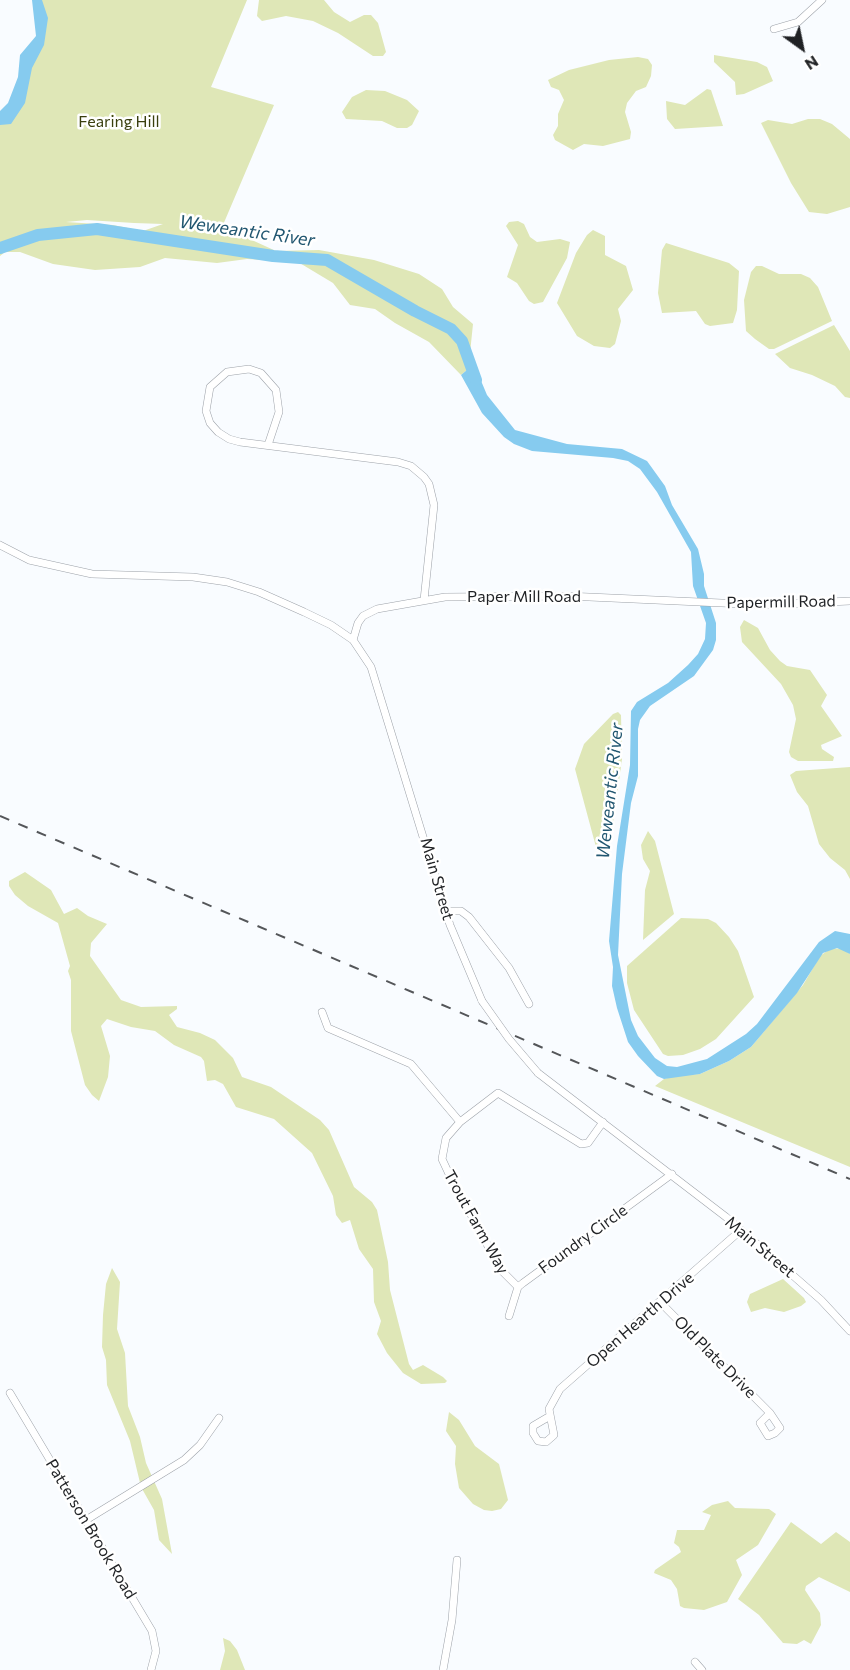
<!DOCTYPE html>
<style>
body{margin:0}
#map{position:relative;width:850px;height:1670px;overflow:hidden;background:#f9fcff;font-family:Commissioner,sans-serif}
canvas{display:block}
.north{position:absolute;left:772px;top:18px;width:60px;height:60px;-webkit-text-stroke:4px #fff;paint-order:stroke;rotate:147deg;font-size:16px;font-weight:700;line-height:24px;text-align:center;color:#1f2124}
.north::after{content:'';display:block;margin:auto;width:21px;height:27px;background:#1f2124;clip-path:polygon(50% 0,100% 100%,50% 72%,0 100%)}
</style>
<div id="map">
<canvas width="850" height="1670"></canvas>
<div class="north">N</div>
</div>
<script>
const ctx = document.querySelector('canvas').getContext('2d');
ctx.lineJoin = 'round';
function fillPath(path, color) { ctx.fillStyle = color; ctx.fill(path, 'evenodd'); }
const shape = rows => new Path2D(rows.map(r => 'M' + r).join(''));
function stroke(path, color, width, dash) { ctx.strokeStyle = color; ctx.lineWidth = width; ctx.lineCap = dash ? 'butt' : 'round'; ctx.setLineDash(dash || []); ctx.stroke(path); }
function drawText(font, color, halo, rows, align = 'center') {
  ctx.font = font + ' Commissioner,sans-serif'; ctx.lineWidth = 5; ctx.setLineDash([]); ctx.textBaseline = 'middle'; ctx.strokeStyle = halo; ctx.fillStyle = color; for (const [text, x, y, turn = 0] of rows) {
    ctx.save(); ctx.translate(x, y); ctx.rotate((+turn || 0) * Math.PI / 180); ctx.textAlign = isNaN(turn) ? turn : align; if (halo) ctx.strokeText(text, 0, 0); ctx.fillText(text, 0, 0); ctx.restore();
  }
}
fillPath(shape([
 [39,0,247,0,211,87,274,105,220,232,243,236,276,251,319,250,374,260,419,274,442,289,453,307,473,324,470,353,474,364,461,375,429,342,395,323,375,309,350,305,333,283,298,262,247,259,217,263,165,258,140,267,95,270,53,264,20,252,5,252,0,256,0,116,26,83,39,37],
 [87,220,134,223,163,224,143,231,113,225,66,222],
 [259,0,324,0,334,12,350,22,364,15,371,15,378,23,386,52,383,56,373,56,338,33,313,21,286,16,262,21,257,16],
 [714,55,757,62,767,67,773,81,744,94,736,95,735,82,714,62],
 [638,57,648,59,652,65,651,76,646,87,636,91,627,103,625,112,631,132,630,139,603,146,584,144,573,150,555,140,553,135,558,126,558,114,564,100,559,90,551,87,548,80,569,70,609,60],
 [707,89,711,90,723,126,675,129,667,119,666,101,685,105],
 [366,90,385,91,407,100,419,111,412,125,407,128,397,128,382,121,346,119,342,112,352,97],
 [808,119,820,119,832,124,850,139,850,207,827,214,809,212,791,183,761,123,768,120,792,124],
 [518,221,524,224,530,237,537,242,560,239,570,242,567,258,543,302,534,304,529,301,517,283,507,277,518,245,506,226,509,222],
 [593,230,605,236,605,255,626,266,633,290,618,309,621,321,615,344,610,348,594,346,577,336,557,303,576,253,587,235],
 [666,243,729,263,739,271,737,310,733,323,710,326,705,324,696,311,662,313,658,293,662,250],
 [756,266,762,266,779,274,801,274,810,278,818,287,832,321,774,349,769,349,755,339,746,331,744,300,751,272],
 [834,325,850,351,850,398,845,397,835,386,812,375,790,368,775,354],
 [744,620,758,628,770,650,780,661,787,666,810,670,827,695,821,706,842,736,821,745,822,749,834,757,833,761,798,761,791,757,789,752,796,719,793,705,781,684,742,642,740,627],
 [618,712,621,715,622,759,615,811,609,847,596,847,575,769,584,744,613,714],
 [850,767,850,879,845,870,830,858,819,844,808,806,797,792,790,775,796,771],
 [648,831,655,841,674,914,643,940,645,890,650,871,643,859,641,845],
 [25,872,51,890,64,914,77,908,88,916,107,924,91,943,90,956,121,1000,141,1007,177,1006,177,1009,169,1015,177,1027,200,1033,215,1040,233,1058,242,1077,271,1087,320,1120,329,1130,354,1187,372,1202,377,1210,388,1262,390,1290,409,1364,413,1370,423,1365,443,1377,447,1381,445,1383,421,1384,403,1373,387,1353,377,1334,381,1321,374,1302,373,1269,359,1249,350,1220,342,1223,336,1215,333,1196,312,1153,274,1119,236,1107,223,1084,215,1080,207,1081,204,1061,201,1057,174,1045,155,1031,131,1027,107,1019,101,1026,110,1056,108,1077,99,1101,92,1095,85,1085,71,1031,71,980,68,971,70,966,58,923,28,906,15,895,9,886,9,881],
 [681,918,708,919,716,923,729,937,738,951,754,997,716,1039,700,1049,683,1055,668,1056,663,1054,634,1010,627,983,627,966],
 [831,948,843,949,850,954,850,1167,655,1086,664,1079,679,1075,700,1074,729,1061,751,1047,803,985,820,956],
 [112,1268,120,1282,117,1329,125,1353,128,1406,140,1437,146,1463,162,1499,172,1554,159,1540,154,1510,141,1487,130,1441,107,1385,106,1360,102,1347,103,1315,106,1284],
 [783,1279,804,1298,806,1302,801,1306,784,1312,765,1308,751,1312,747,1302,750,1294],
 [449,1412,459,1420,475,1446,499,1464,508,1500,501,1509,492,1511,484,1510,473,1504,459,1488,455,1464,456,1446,446,1431],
 [728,1501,735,1508,769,1509,776,1514,758,1545,736,1560,742,1575,727,1602,704,1610,684,1608,680,1606,677,1589,671,1580,654,1573,655,1570,681,1552,679,1547,674,1543,677,1530,704,1530,711,1515,702,1512,712,1505],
 [791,1522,821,1544,836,1532,850,1542,850,1592,819,1577,806,1586,805,1590,820,1613,821,1625,811,1644,804,1640,797,1644,783,1643,759,1615,738,1599],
 [223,1638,230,1641,237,1650,245,1670,220,1670,225,1651]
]), '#dfe7b7');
fillPath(shape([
 [32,0,42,0,48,18,44,45,32,68,25,103,11,124,0,125,0,111,8,103,18,77,20,55,36,36],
 [474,364,487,395,515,430,567,444,622,449,647,461,665,486,672,505,698,549,704,574,704,586,716,623,716,640,713,650,694,676,650,706,640,720,638,729,638,776,631,803,622,874,618,955,631,1020,638,1036,655,1058,667,1066,677,1067,707,1059,746,1034,757,1024,819,942,835,931,850,934,850,954,837,948,823,953,797,993,751,1047,729,1061,700,1074,664,1079,657,1076,638,1056,628,1042,617,1008,612,986,613,967,609,941,617,846,630,765,631,711,637,702,668,683,688,665,698,654,705,639,706,623,693,586,691,552,657,492,640,469,628,461,613,458,532,451,514,444,504,437,482,413,461,375]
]), '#86cbef');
stroke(shape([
 [0,248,38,235,97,229,273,256,327,260,415,311,451,329,462,341,476,380]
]), '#86cbef', 12);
const minor = shape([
 [774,29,798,22,822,0],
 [268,445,279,412,276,390,261,373,249,369,227,372,210,387,206,411,210,423,218,432,229,439,240,442,398,462,411,466,424,477,429,484,434,505,424,600],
 [0,545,29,560,92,574,193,577,227,582,259,592,304,612,331,625,353,640,371,667,450,925,482,1001],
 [353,640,358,623,363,616,377,609,445,597,567,596,766,605,850,601],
 [446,911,461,911,469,917,509,968,529,1004],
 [322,1012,328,1028,411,1064,460,1122],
 [538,1073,726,1217,821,1300,850,1331],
 [518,1287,501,1270,449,1174,442,1159,446,1138,460,1122,498,1093,581,1144,588,1143,603,1122],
 [660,1302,770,1413,760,1423,768,1436,775,1433,780,1428,770,1413],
 [509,1316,518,1287,523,1283,672,1174],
 [10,1393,152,1631,156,1651,151,1670],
 [550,1416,533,1426,533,1433,538,1441,546,1442,554,1435,549,1409,560,1389,741,1230],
 [86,1520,184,1460,200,1445,219,1418],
 [695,1662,702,1670],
 [443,1670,452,1620,457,1560]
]);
stroke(minor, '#9da2a9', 8);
stroke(minor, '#fff', 7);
stroke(shape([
 [0,816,850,1179]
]), '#545659', 2, [10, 10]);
const minorBridge = shape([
 [482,1001,509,1039,538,1073]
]);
stroke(minorBridge, '#9da2a9', 8, []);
stroke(minorBridge, '#fff', 7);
drawText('16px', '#3a3f0e', '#fff', [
 ["Fearing Hill",119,122]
]);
drawText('16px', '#1f2124', '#fff', [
 ["Paper Mill Road",524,597],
 ["Papermill Road",781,602,-1],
 ["Main Street",437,879,74],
 ["Trout Farm Way",476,1222,61],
 ["Foundry Circle",583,1239,-36],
 ["Main Street",760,1247,40],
 ["Open Hearth Drive",640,1320,-41],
 ["Old Plate Drive",715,1357,45],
 ["Patterson Brook Road",91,1529,59]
]);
drawText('italic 18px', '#225771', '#fff', [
 ["Weweantic River",247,231,8],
 ["Weweantic River",610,791,-84]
]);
</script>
